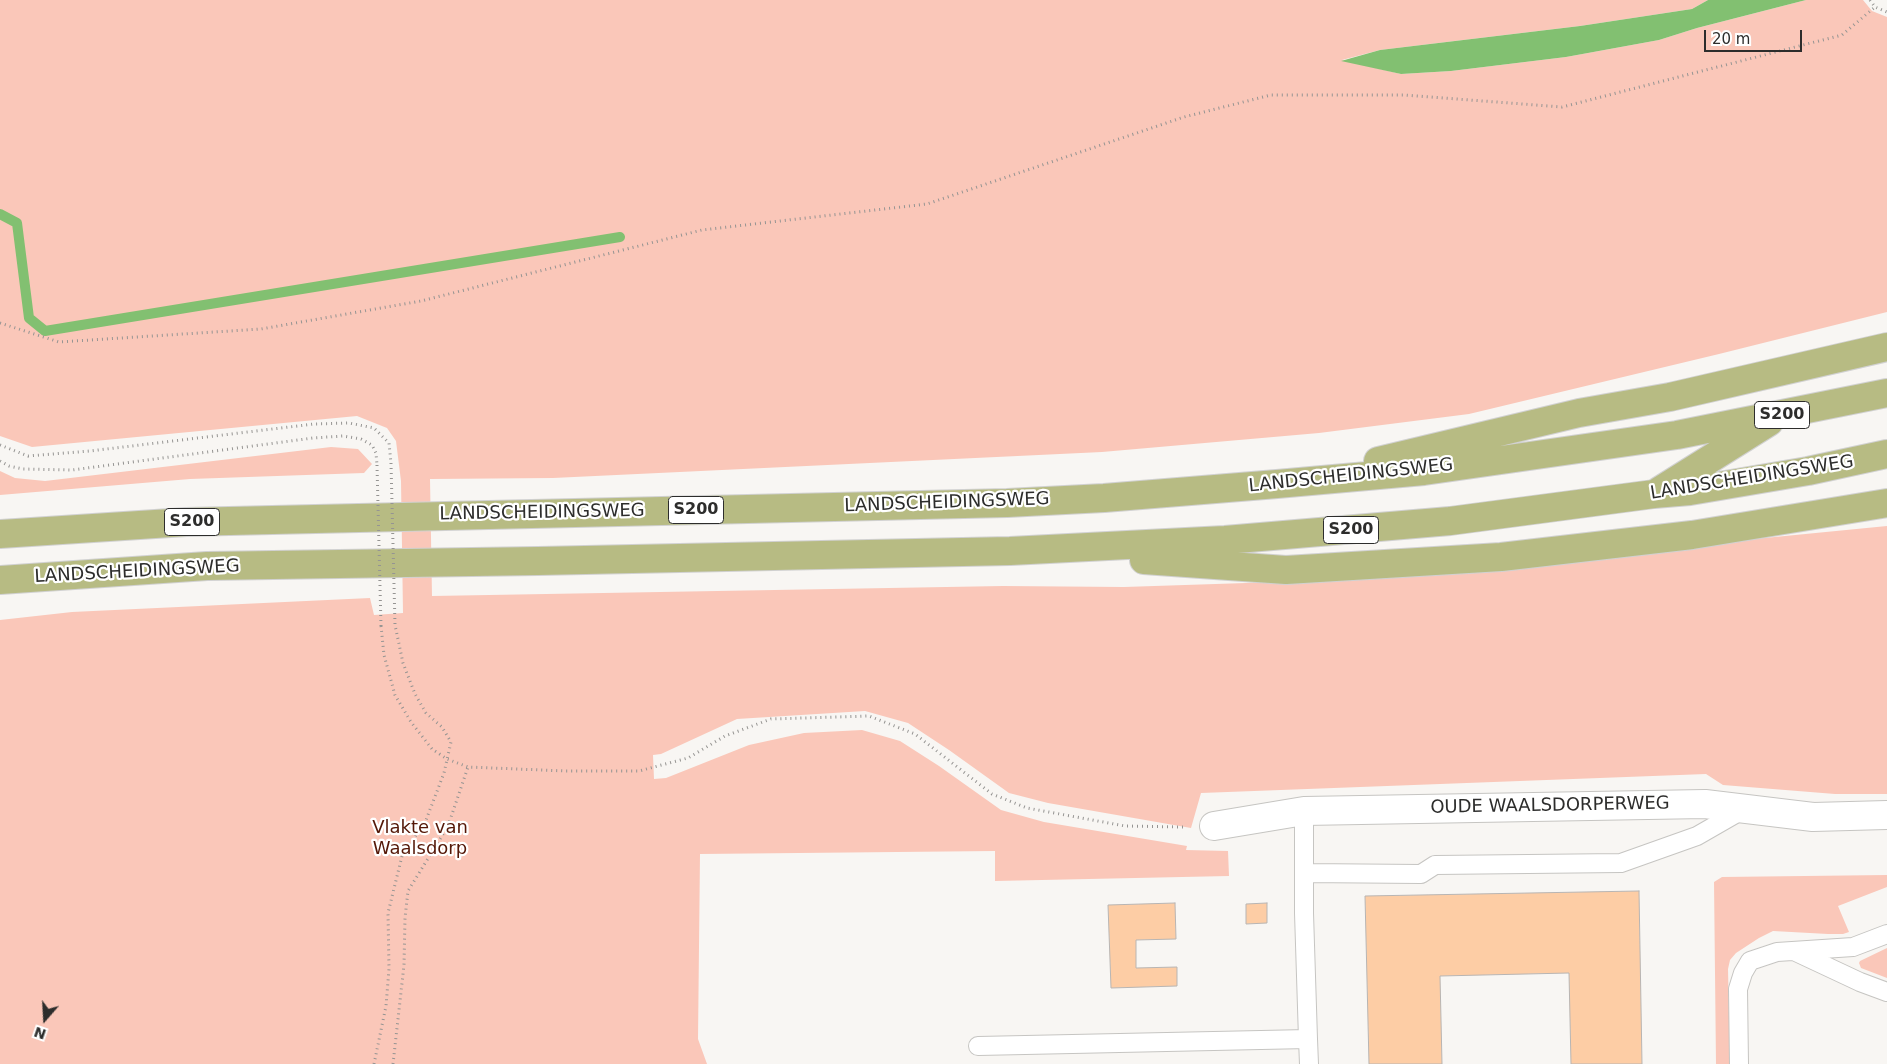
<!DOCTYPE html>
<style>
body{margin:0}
#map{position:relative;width:1887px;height:1064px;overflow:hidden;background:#f8f6f3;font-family:"DejaVu Sans",sans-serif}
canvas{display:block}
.north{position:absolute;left:20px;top:994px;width:50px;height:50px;-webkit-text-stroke:4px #fff;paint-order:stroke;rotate:199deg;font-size:14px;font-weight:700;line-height:20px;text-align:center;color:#2d2d2c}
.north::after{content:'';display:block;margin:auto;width:18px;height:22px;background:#2d2d2c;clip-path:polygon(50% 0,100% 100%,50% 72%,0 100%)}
.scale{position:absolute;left:1704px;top:30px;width:98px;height:22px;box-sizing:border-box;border:2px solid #2d2d2c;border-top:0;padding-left:6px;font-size:15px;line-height:18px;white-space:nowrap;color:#2d2d2c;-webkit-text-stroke:4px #fff;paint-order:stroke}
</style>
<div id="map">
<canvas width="1887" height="1064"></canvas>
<div class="north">N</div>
<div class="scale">20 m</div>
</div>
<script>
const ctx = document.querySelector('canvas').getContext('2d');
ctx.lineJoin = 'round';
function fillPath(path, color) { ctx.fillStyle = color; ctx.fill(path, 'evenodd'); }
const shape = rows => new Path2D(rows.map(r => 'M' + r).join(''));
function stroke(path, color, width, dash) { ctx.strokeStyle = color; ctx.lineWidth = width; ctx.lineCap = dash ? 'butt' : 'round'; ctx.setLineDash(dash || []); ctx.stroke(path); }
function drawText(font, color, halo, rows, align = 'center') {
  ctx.font = font + ' "DejaVu Sans",sans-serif'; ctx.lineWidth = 4.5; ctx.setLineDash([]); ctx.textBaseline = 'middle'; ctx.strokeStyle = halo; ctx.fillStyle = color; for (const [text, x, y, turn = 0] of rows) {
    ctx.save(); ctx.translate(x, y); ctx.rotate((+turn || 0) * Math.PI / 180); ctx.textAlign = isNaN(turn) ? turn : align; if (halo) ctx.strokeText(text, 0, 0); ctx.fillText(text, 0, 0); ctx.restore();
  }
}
fillPath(shape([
 [0,0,1708,0,1692,9,1580,26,1380,50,1342,60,1401,74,1451,71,1566,57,1659,40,1697,28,1806,0,1863,0,1872,11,1887,17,1887,312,1719,354,1469,414,1319,433,1102,452,553,478,430,479,432,596,1003,586,1124,587,1246,583,1367,577,1887,526,1887,794,1835,794,1723,785,1706,774,1201,793,1191,828,1048,803,1009,793,949,750,908,723,865,711,737,719,661,754,653,755,654,779,666,778,749,745,804,733,862,730,900,741,939,766,1001,810,1044,822,1187,846,1186,850,1228,851,1229,876,995,881,995,851,700,854,698,1039,707,1064,0,1064,0,620,72,612,370,598,374,615,403,613,401,481,396,441,387,428,357,416,32,447,0,436],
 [331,447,358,449,372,464,364,473,190,479,0,495,0,471,15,478,45,481],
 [1887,875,1887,887,1838,906,1849,932,1843,934,1828,934,1773,931,1759,938,1736,953,1730,960,1728,969,1730,1064,1716,1064,1714,882,1722,877],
 [1887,948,1887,978,1861,968,1859,963,1860,961]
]), '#fac7b9');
fillPath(shape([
 [1708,0,1806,0,1697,28,1659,40,1566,57,1451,71,1401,74,1341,61,1380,50,1580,26,1692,9]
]), '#82c071');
stroke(shape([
 [0,214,17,223,29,318,45,331,620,237]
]), '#82c071', 10);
const building = shape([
 [1639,891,1642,1064,1571,1064,1569,973,1440,976,1442,1064,1369,1064,1365,896,1639,891],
 [1175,903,1176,939,1136,940,1136,968,1177,967,1177,986,1111,988,1108,905,1175,903],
 [1267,903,1267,923,1246,924,1246,904,1267,903]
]);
fillPath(building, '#fdcda5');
stroke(building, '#b8b5b3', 1);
const lane = shape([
 [1304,873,1421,874,1435,865,1621,863,1697,836,1744,809],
 [1796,952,1860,982,1887,992],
 [1308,1039,1309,1064],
 [978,1046,1308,1039,1304,913,1304,811],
 [1739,1064,1738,989,1743,973,1750,961,1777,952,1853,947,1887,934]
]);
const street = shape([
 [1214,826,1304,811,1705,804,1813,817,1887,815]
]);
const primary = shape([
 [1378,461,1579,413,1670,397,1887,347],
 [1659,491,1769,422],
 [0,534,186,522,1007,503,1104,498,1277,484,1424,471,1677,435,1887,393],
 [1144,560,1286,570,1501,557,1692,535,1887,503],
 [0,580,207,566,538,561,1010,551,1225,540,1450,521,1654,494,1690,491,1808,471,1887,454]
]);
stroke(lane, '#c6c5c2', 20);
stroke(street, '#c6c5c2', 30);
stroke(primary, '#d1d1d1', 30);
stroke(shape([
 [1870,0,1875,7,1887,12],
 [0,323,59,342,261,329,421,301,702,230,927,204,1184,117,1271,95,1404,95,1562,107,1842,35,1875,7],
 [0,445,28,456,90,451,314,424,349,423,374,428,389,443,391,463],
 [0,461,9,466,23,469,72,470,313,438,343,436,361,439,372,445,376,453,377,465],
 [381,626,384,655,395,695,411,722,432,749,447,759,468,767,566,771,639,771,688,758,725,736,771,719,869,716,915,734,992,794,1027,808,1125,826,1184,827],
 [374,1064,386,1006,389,969,388,913,402,856,426,820,444,773,451,742,442,727,426,713,415,694,403,663,395,625],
 [393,1064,404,965,405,918,408,891,448,826,468,767]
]), '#959492', 3, [1, 4]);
stroke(lane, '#fff', 18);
stroke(street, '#fff', 28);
stroke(primary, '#b7bb83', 28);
stroke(shape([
 [391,463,395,625],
 [377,465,381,626]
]), '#959492', 3, [1, 4]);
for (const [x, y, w] of [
 [1782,415,55],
 [696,510,55],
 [192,522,55],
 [1351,530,55]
]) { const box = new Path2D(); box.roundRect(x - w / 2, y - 13.5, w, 27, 4); ctx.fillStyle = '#fff'; ctx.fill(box); stroke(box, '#2d2d2c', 1); }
drawText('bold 16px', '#2d2d2c', null, [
 ["S200",1782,415],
 ["S200",696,510],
 ["S200",192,522],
 ["S200",1351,530]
]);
drawText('18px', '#2d2d2c', '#fff', [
 ["LANDSCHEIDINGSWEG",1351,476,-6],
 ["LANDSCHEIDINGSWEG",1752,478,-9],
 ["LANDSCHEIDINGSWEG",947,503,-2],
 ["LANDSCHEIDINGSWEG",542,513,-1],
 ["LANDSCHEIDINGSWEG",137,572,-3],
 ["OUDE WAALSDORPERWEG",1550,806,-1]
]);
drawText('18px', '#541707', '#fff', [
 ["Vlakte van",420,828],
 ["Waalsdorp",420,849]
]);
</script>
